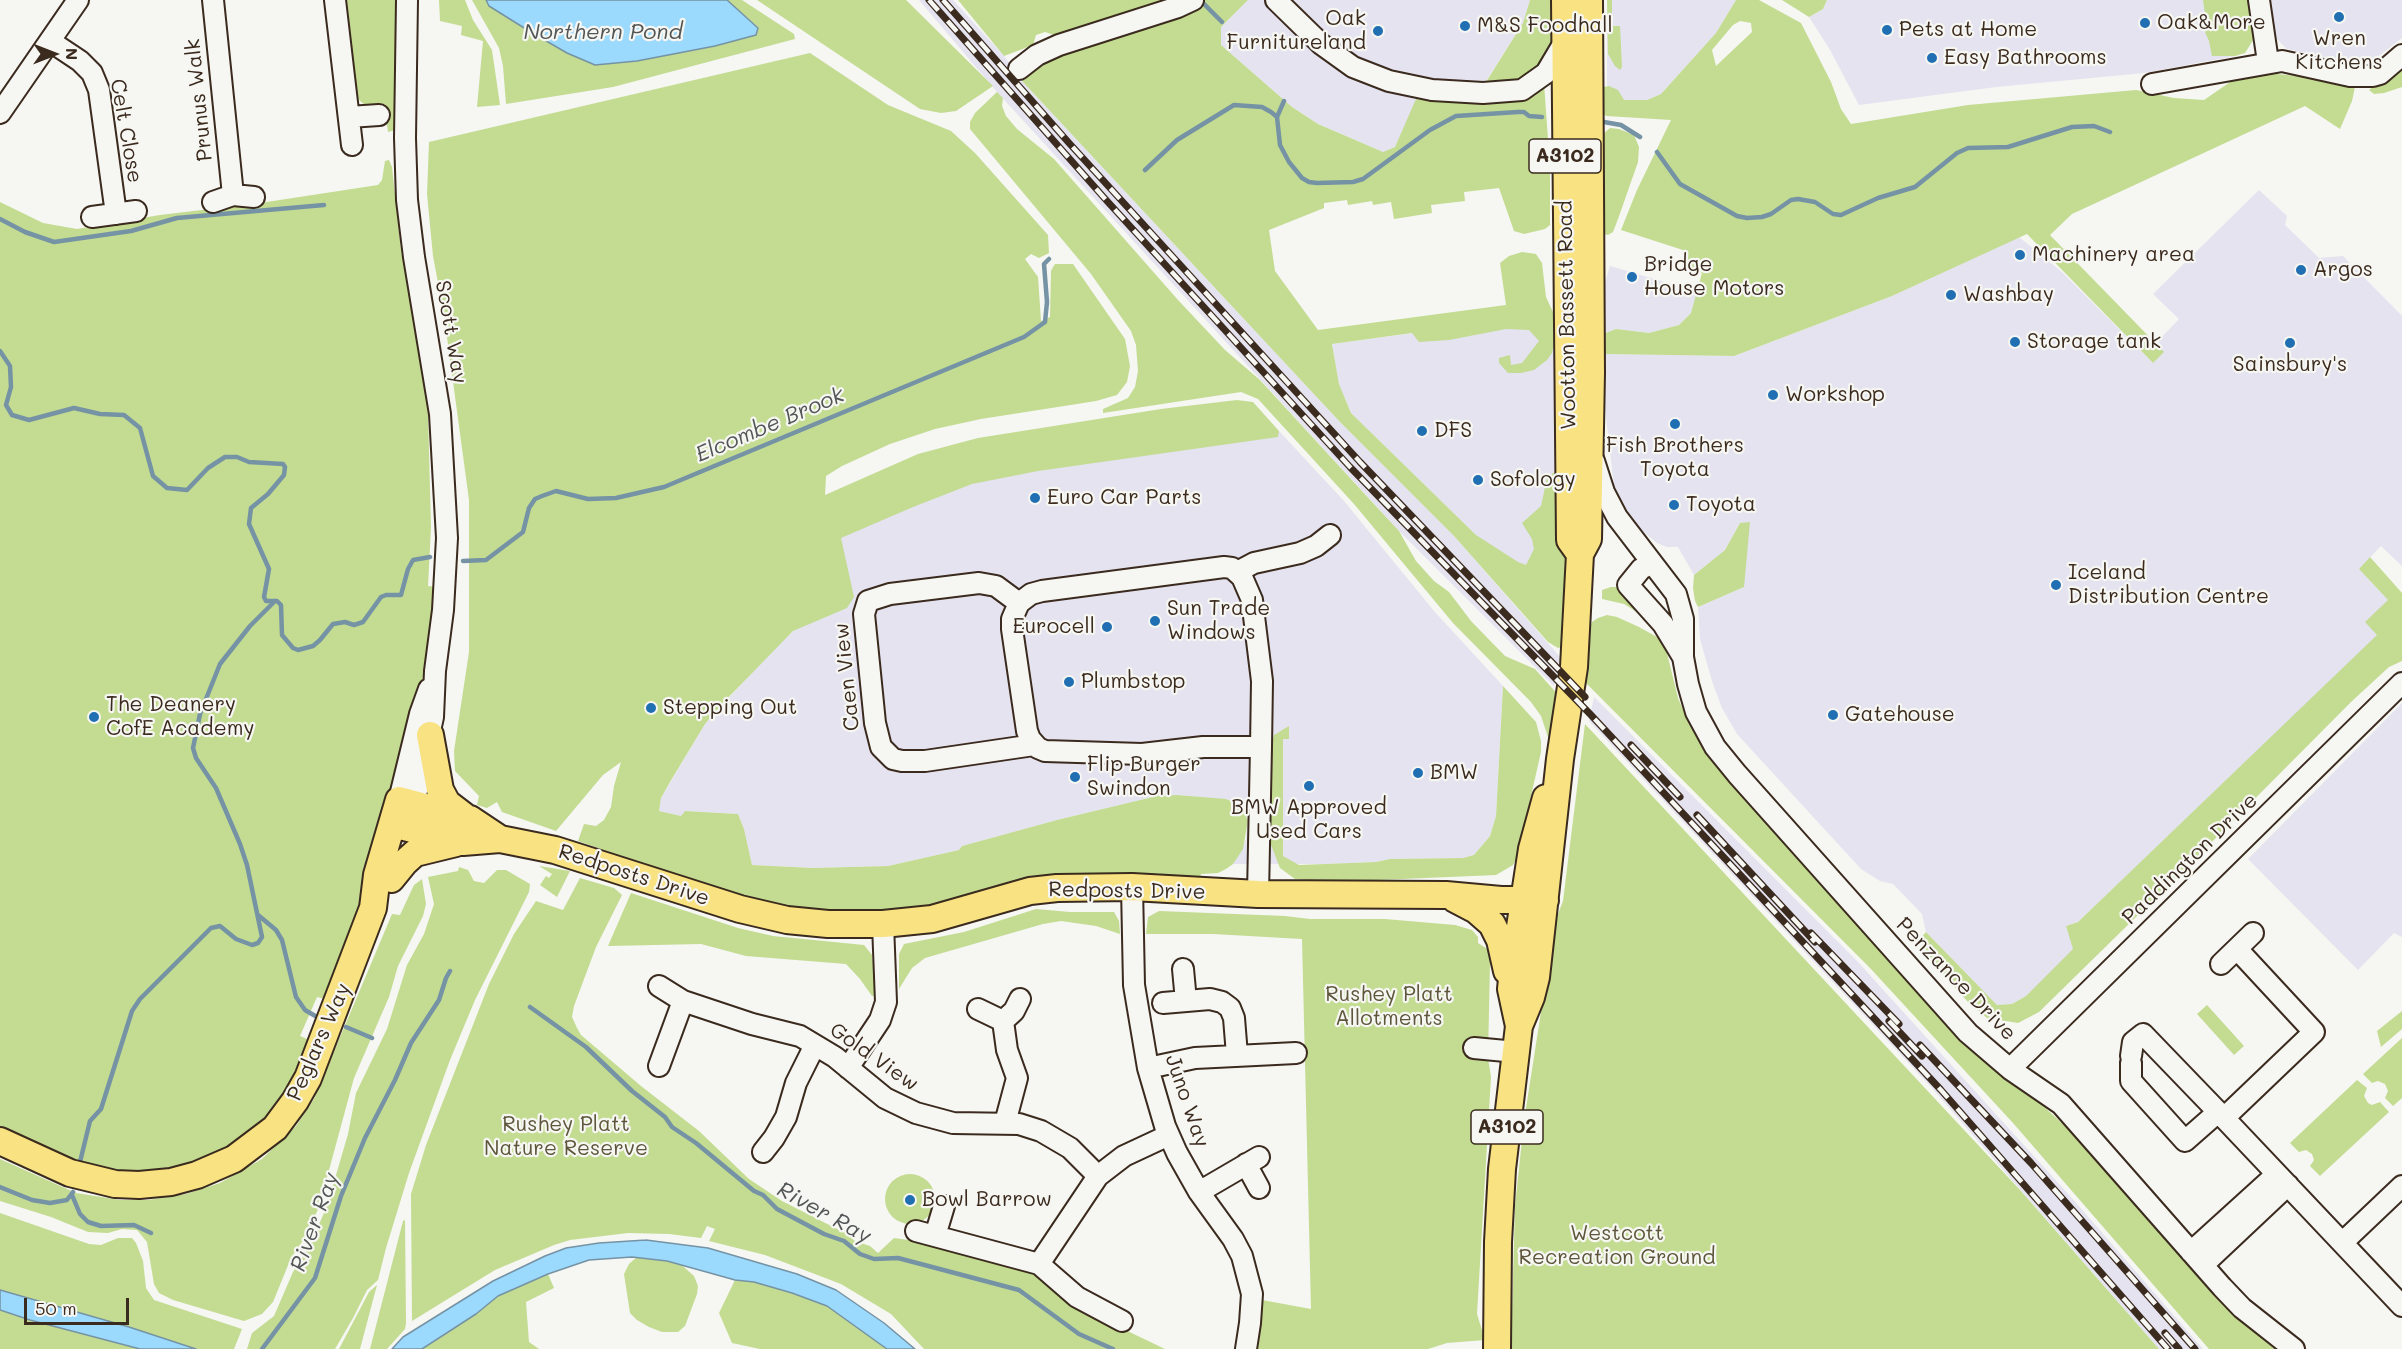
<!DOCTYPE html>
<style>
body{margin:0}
#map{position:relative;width:2402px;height:1349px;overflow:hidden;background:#f6f6f2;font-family:Mali,sans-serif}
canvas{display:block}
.north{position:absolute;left:24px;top:24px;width:60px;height:60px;-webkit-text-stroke:4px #f6f6f2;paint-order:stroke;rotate:90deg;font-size:16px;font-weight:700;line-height:24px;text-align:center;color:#3b2a1e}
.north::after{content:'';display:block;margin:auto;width:21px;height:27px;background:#3b2a1e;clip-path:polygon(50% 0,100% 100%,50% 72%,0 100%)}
.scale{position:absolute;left:24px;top:1298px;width:105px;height:27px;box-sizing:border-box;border:3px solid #3b2a1e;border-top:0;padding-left:8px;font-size:18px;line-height:21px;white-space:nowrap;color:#3b2a1e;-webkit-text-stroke:4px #f6f6f2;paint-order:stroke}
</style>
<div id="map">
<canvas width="2402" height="1349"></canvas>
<div class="north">N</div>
<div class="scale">50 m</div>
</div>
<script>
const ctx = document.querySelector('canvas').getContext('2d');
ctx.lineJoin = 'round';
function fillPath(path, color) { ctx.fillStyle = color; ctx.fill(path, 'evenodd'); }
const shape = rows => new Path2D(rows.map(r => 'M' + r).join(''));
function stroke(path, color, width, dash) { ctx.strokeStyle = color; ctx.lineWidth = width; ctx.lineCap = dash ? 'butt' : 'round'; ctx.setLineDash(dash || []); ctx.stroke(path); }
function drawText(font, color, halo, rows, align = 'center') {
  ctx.font = font + ' Mali,sans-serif'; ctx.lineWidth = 4.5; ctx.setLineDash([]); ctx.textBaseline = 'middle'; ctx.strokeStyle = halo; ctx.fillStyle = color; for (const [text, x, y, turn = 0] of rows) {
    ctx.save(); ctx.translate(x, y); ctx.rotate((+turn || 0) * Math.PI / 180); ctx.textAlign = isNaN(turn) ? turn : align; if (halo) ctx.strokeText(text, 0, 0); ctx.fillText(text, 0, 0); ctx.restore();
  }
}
fillPath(shape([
 [919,0,953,0,1004,56,1023,82,1340,422,1454,536,1560,657,1554,686,1399,531,997,92],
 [1248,0,1530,0,1523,23,1484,84,1517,87,1538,95,1492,102,1442,102,1417,99,1395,147,1383,152,1318,124,1292,107,1221,45,1221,27],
 [1607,0,1736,0,1716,33,1661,94,1647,100,1631,101,1616,99,1607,95],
 [1827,0,2245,0,2248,49,2235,56,2144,73,1996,87,1859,105,1829,48,1809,17,1823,9],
 [2268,0,2402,0,2402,38,2371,62,2359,64,2287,49,2275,37],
 [2259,190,2287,216,2285,225,2319,258,2343,256,2402,316,2402,566,2381,546,2359,569,2388,600,2378,635,2078,922,2066,926,2074,948,2063,961,2026,996,2012,1004,1997,1005,1926,932,1922,914,1893,884,1880,881,1861,869,1737,734,1722,708,1712,681,1700,639,1698,607,1744,587,1740,523,1725,550,1694,575,1678,547,1667,547,1657,543,1634,524,1614,485,1604,400,1603,354,1734,356,1892,296,2019,237,2063,273,2153,363,2163,352,2155,344,2179,319,2153,294],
 [1610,266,1699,292,1691,313,1679,325,1649,333,1616,329,1603,334,1604,286],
 [1541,316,1559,333,1559,484,1523,581,1351,413,1339,384,1332,344],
 [1265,428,1279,431,1344,501,1434,611,1503,686,1496,816,1490,836,1474,855,1463,858,1390,859,1376,862,1325,864,1233,864,1246,839,1248,817,1229,800,1177,795,1157,796,1057,820,962,846,959,850,888,866,813,868,752,865,744,829,738,814,686,811,681,816,659,811,661,798,705,724,771,652,834,594,812,544,914,486],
 [1594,697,1858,962,2071,1197,2203,1349,2159,1349,1931,1087,1589,721],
 [2402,703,2402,937,2394,933,2358,970,2248,859]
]), '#e4e3ef');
fillPath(shape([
 [346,0,402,0,399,129,388,132,385,111,371,110,359,100,356,90],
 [439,0,465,0,473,20,492,50,500,105,477,107,483,41,461,35,462,26,440,21],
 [472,0,486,0,489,6,529,31,567,53,595,65,637,61,715,46,756,35,758,27,727,0,742,0,794,34,795,39,613,87,506,104,503,66,499,48],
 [757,0,906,0,993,86,956,111,941,113,920,109],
 [958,0,1248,0,1221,27,1221,45,1292,107,1318,124,1383,152,1395,147,1416,99,1442,102,1492,102,1537,95,1517,87,1484,85,1523,23,1530,0,1553,0,1556,48,1543,69,1550,167,1550,225,1545,229,1524,234,1514,231,1499,188,1464,192,1465,201,1431,205,1432,213,1394,219,1391,202,1373,205,1372,201,1348,205,1347,200,1324,203,1324,208,1269,230,1275,271,1318,330,1506,305,1500,263,1509,256,1522,252,1536,254,1542,263,1546,297,1559,325,1552,353,1547,360,1534,370,1521,373,1508,373,1499,363,1499,358,1510,355,1511,365,1522,363,1539,341,1529,330,1506,329,1449,340,1419,342,1412,333,1332,344,1339,384,1351,413,1476,535,1518,562,1526,565,1534,549,1532,539,1522,523,1541,506,1547,478,1553,473,1556,473,1561,489,1568,605,1562,647,1558,648,1548,642,1454,536,1340,422,1023,82,1020,75,1039,59,1048,62,1065,52,1132,25,1116,16,1057,36,1045,32,1036,35,1033,45,1004,56],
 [1607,0,1612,0,1612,26,1620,26,1622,67,1620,70,1615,66,1608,54],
 [1736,0,1759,0,1801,23,1831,82,1841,109,1851,124,1968,105,2136,90,2174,98,2204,100,2236,78,2258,72,2356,82,2352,101,2340,129,2305,106,2072,214,2050,235,2164,352,2153,363,2027,234,1892,296,1734,356,1603,354,1603,334,1616,329,1649,333,1679,325,1691,313,1702,273,1683,266,1686,251,1621,230,1637,190,1671,120,1607,116,1599,113,1598,95,1604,87,1609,86,1618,90,1624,100,1647,100,1661,94,1716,33],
 [1740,21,1751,23,1752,32,1716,66,1712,50,1733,25],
 [1782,0,1827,0,1823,9,1809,17],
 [2203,0,2250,0,2255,37,2245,53,2235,56,2212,56,2209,41,2205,32,2206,21],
 [810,53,888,105,951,131,975,153,1048,235,1049,253,1039,258,1031,254,1025,259,1038,277,1041,321,1050,317,1051,271,1053,267,1055,264,1073,264,1125,339,1130,366,1127,382,1117,395,1096,401,981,419,935,429,890,444,842,466,826,476,825,495,918,454,978,438,1161,409,1237,400,1253,402,1279,431,1278,437,1038,471,972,484,913,507,841,538,854,597,847,608,793,631,723,703,705,724,670,782,661,798,659,811,681,816,685,811,738,814,744,829,752,865,813,868,888,866,959,850,962,846,1057,820,1157,796,1177,795,1226,799,1240,805,1248,820,1243,849,1233,864,1226,869,1218,873,1201,874,1200,880,957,903,882,914,774,909,650,870,651,867,578,841,584,824,596,826,604,820,611,807,614,786,621,762,603,775,556,831,502,812,497,802,487,808,477,805,479,796,455,771,454,751,469,652,469,500,444,315,433,256,427,194,429,142],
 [2402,62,2402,87,2384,93,2374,94,2369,90],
 [997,92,1003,98,1002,106,1006,116,1017,129,1054,159,1178,300,1225,350,1260,380,1373,503,1399,531,1416,561,1434,581,1449,592,1471,621,1505,656,1535,669,1560,697,1550,743,1541,716,1531,702,1453,623,1354,504,1258,399,1241,392,1103,413,1103,409,1128,398,1135,387,1138,371,1136,345,1131,331,1091,274,970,129,970,122,975,113],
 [1610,128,1619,129,1634,135,1639,147,1638,162,1618,219,1613,232,1608,235,1604,234,1602,228,1602,135],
 [389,160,392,167,401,250,421,362,428,414,431,527,428,586,437,587,428,657,380,848,329,1000,317,997,300,1036,314,1042,269,1122,225,1156,138,1178,82,1163,0,1126,0,202,43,223,77,229,88,227,160,215,260,203,378,185,382,180,385,161],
 [1750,522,1744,587,1698,607,1695,601,1693,588,1694,575,1725,550,1740,523],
 [2370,557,2402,593,2402,661,2389,667,2351,702,2186,868,2039,1012,2018,1023,1987,1018,1967,1001,1932,961,1920,939,1926,932,1997,1005,2012,1004,2026,996,2073,949,2066,926,2078,922,2377,635,2365,622,2388,600,2359,569],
 [1611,587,1619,587,1645,617,1624,604,1602,599,1602,590],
 [1607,615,1617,617,1639,627,1657,637,1665,645,1678,698,1689,724,1712,759,1923,997,2011,1082,2040,1103,2066,1127,2118,1182,2221,1299,2255,1331,2278,1349,2209,1349,2013,1123,1870,968,1587,684,1582,676,1587,633,1592,622,1598,618],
 [1503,686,1536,722,1541,741,1541,752,1517,857,1513,865,1496,875,1331,882,1295,879,1280,868,1271,845,1270,750,1274,735,1289,726,1289,739,1283,739,1283,856,1299,865,1376,862,1390,859,1463,858,1474,855,1490,836,1496,816],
 [1585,724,2021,1191,2159,1349,1511,1349,1515,1206,1524,1121,1555,922,1563,901],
 [539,866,570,871,557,897,540,885,546,876,549,878,552,874],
 [459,867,468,870,474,881,484,883,497,870,506,870,530,884,529,892,475,1000,450,1060,409,1173,386,1248,378,1280,367,1290,353,1318,335,1349,247,1349,252,1333,274,1316,293,1272,311,1243,327,1206,348,1134,356,1093,387,1029,407,965,424,934,434,904,428,877,458,871],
 [580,878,614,888,622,895,596,947,574,1006,572,1017,577,1028,581,1035,641,1086,699,1131,749,1179,782,1201,845,1233,855,1241,870,1246,878,1253,894,1238,923,1242,1030,1270,1041,1276,1094,1315,1165,1349,924,1349,891,1314,841,1284,765,1255,709,1241,715,1229,707,1226,701,1238,669,1234,628,1233,570,1240,554,1245,495,1270,412,1321,411,1194,426,1145,489,984,514,934,536,901,563,910],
 [422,879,426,904,423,916,398,966,389,997,354,1078,319,1207,306,1236,291,1258,273,1302,262,1314,244,1321,173,1300,159,1293,154,1284,147,1242,137,1230,122,1229,108,1233,88,1232,51,1217,0,1201,0,1159,76,1193,120,1200,148,1200,186,1194,220,1183,262,1159,296,1126,314,1099,392,914,400,915,414,885],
 [631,893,738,928,773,936,864,945,872,955,877,995,872,996,860,979,846,964,746,956,701,944,608,946],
 [1036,909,1070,912,1114,912,1119,921,1120,934,1096,926,1061,921,1043,924,925,958,912,968,899,989,899,954,904,944,964,932],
 [1159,911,1285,916,1310,919,1385,919,1455,925,1472,930,1478,937,1478,943,1489,950,1490,962,1488,1058,1491,1077,1477,1314,1485,1340,1447,1343,1428,1349,1256,1349,1262,1300,1311,1309,1302,939,1213,934,1146,934,1148,917],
 [2207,1005,2244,1046,2234,1055,2197,1014],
 [2402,1011,2402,1029,2381,1047,2377,1031],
 [2402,1038,2402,1098,2393,1106,2385,1098,2388,1091,2385,1084,2378,1081,2372,1083,2363,1074],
 [2357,1080,2367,1088,2364,1096,2368,1103,2372,1105,2380,1102,2389,1112,2320,1176,2310,1166,2314,1160,2312,1154,2306,1150,2299,1152,2290,1143],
 '885 1199a25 25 0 1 1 50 0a25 25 0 1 1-50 0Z',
 [0,1213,89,1244,101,1245,118,1238,132,1238,136,1243,143,1261,146,1288,154,1300,242,1329,234,1349,196,1349,129,1327,0,1290],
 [405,1220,406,1323,405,1329,387,1349,370,1349,403,1221],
 [638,1256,677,1261,694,1276,698,1286,697,1294,685,1326,678,1332,662,1332,649,1327,637,1320,630,1313,624,1274,629,1264],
 [548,1274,554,1288,526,1302,529,1342,539,1349,422,1349,476,1314,498,1296],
 [735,1280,754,1282,799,1292,852,1318,887,1349,760,1349,732,1343,719,1313],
 [377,1285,360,1349,339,1349,369,1292],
 [0,1310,30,1320,140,1349,0,1349]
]), '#c3dc92');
const water = shape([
 [486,0,727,0,758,28,756,35,715,46,637,61,595,65,567,53,529,31,489,6,486,0],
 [646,1240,708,1248,797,1274,836,1290,884,1323,915,1349,887,1349,827,1306,792,1293,754,1282,735,1280,667,1261,632,1257,589,1260,548,1274,498,1296,476,1314,422,1349,392,1349,403,1337,493,1281,545,1256,566,1248,599,1243,646,1240],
 [0,1290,129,1327,196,1349,140,1349,30,1320,0,1310,0,1290]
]);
fillPath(water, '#9bd9fd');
stroke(water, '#7593a4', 1.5);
stroke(shape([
 [1200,0,1222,22],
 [1277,117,1284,101],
 [1604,122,1621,125,1640,137],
 [1657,152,1680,184,1737,216,1747,218,1762,217,1771,214,1791,200,1798,199,1815,202,1833,214,1841,215,1878,198,1915,187,1957,153,1968,148,2008,147,2072,127,2094,126,2110,132],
 [1145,170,1177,140,1234,105,1262,107,1271,112,1277,117,1280,145,1289,162,1302,178,1309,182,1317,183,1353,182,1363,179,1430,130,1456,116,1518,112,1524,112,1529,116,1542,117],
 [0,219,25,232,54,242,131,231,177,218,324,205],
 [0,351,10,366,11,387,6,405,12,415,29,420,74,408,100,414,124,415,140,428,153,476,167,488,187,490,208,468,225,457,237,457,249,462,283,464,285,467,284,475,268,494,251,508,249,524,269,569,264,597,266,601,277,601,281,605,282,635,293,648,298,650,313,646,320,640,333,624,345,622,354,625,363,622,381,597,386,595,401,595,408,569,413,560,430,557],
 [463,561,486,560,523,532,529,508,535,499,542,496,556,491,588,499,616,498,664,487,1024,337,1045,322,1047,302,1044,264,1049,259],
 [258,915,276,930,282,940,296,997,305,1010,317,1017],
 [530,1007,586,1047,632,1091,665,1117,672,1127,696,1143,754,1191,763,1195,777,1209,824,1234,844,1241,860,1254,874,1259,898,1258,1019,1290,1079,1334,1113,1349],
 [346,1027,372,1038],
 [80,1162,90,1121,101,1109,132,1011,140,999,211,928,220,926,236,939,252,945,258,943,262,937,247,865,240,844,216,788,196,758,193,748,200,714,220,664,250,626,275,601],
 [0,1187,32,1200,50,1203,67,1200,73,1192],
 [72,1195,80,1214,88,1222,101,1226,134,1225,151,1233],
 [262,1349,315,1278,341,1196,365,1138,395,1080,411,1043,439,1000,446,978,450,971]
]), '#7593a4', 4.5);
const minor = shape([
 [213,0,233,195],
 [335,0,352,145],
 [407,0,405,138,407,200,414,257,440,414,447,538,443,610,435,671,433,717,414,804],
 [1276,0,1321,44,1353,67,1389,81,1432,90,1483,93,1522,90,1546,73,1565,41],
 [2259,0,2268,62],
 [50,41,80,61,92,73,99,90,116,214],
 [1019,69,1037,55,1059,45,1178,7,1193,0],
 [2152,84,2282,61,2350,76,2373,76,2380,74,2402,55],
 [0,113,78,0],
 [349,117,379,115],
 [213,202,233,195,254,197],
 [92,217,136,211],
 [1594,461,1604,492,1617,517,1676,594,1683,619,1683,657,1688,684,1696,712,1715,747,1737,774,1968,1033,2010,1069,2061,1104,2222,1287,2242,1308,2294,1349],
 [1652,563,1641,569,1628,585,1663,624,1683,657],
 [1237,572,1254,563,1300,553,1316,546,1330,535],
 [1019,603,996,586,979,583,890,594,868,601,864,614,875,723,881,747,893,759,902,761,925,761,1034,745],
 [399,800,420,714,429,689],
 [1132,887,1134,985,1148,1068,1165,1126,1177,1153,1199,1192,1233,1239,1242,1256,1252,1294,1250,1323,1246,1349],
 [1258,894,1261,747,1262,681,1252,600,1242,577,1232,568,1224,567,1042,591,1031,594,1019,603,1012,619,1012,629,1027,731,1030,739,1038,748,1045,751,1142,754,1203,747,1261,747],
 [2237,949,2314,1032,2224,1118,2402,1306],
 [2221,964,2253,933],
 [1183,969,1186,1001],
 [659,986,683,1001,752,1024,800,1036,835,1057,885,1098,916,1113,953,1123,1019,1124,1041,1131,1070,1148,1098,1176],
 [1163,1003,1210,999,1222,1002,1230,1008,1234,1018,1237,1055],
 [978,1009,1003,1021],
 [1474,1048,1516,1052],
 [2131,1056,2133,1042,2143,1034,2224,1118],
 [2131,1063,2131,1081,2185,1141,2218,1112],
 [659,1066,683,1001],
 [848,1068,880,1020,886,1002,883,924],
 [1148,1068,1195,1058,1296,1053],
 [2010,1069,2402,683],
 [1005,1123,1017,1078,1007,1050,1003,1021,1014,1011,1020,999],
 [763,1152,774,1138,786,1117,796,1083,815,1045],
 [1246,1164,1259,1188],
 [1199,1192,1259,1157],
 [916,1231,1039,1264],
 [935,1236,944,1206],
 [2343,1242,2402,1186],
 [2191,1252,2277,1174],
 [2203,1265,2288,1185],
 [1122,1321,1077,1297,1039,1264,1098,1176,1124,1156,1169,1135]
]);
const major = shape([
 [1565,0,1570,540,1580,554],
 [430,735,440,790,447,803,464,816],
 [392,824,463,842,500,839,555,850,740,909,787,920,828,924,883,924,932,919,1030,891,1057,888,1132,887,1258,894,1446,895,1501,900,1545,900],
 [391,879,404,863,415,853,456,843],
 [1455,899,1476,910,1492,924,1500,940,1507,971],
 [1519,1026,1511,989,1512,979,1532,849,1546,798],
 [0,1141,70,1173,115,1184,139,1185,171,1182,197,1175,234,1159,275,1128,295,1101,308,1078,373,908,377,875,399,800,470,819,500,839],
 [1497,1349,1498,1242,1502,1169,1519,1026,1531,997,1536,977,1560,759,1574,667,1580,554,1588,539,1591,372,1589,0]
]);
stroke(minor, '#3b2a1e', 24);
stroke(major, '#3b2a1e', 30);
stroke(minor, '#f6f6f2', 20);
stroke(major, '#f8e281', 26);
const rail = shape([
 [929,0,1107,201,1350,467,1591,715,1941,1090,2168,1349],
 [943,0,1069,143,1360,462,1585,697],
 [1631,745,1680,797],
 [1697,815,1815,942],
 [1811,933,1899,1024],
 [1889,1021,1922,1056],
 [1920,1045,2031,1163,2195,1349],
 [2165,1333,2179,1349]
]);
stroke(rail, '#3b2a1e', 7);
stroke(rail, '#f6f6f2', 4.5, [14]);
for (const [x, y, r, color] of [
 [2339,17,6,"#1f6fb2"],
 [2145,23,6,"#1f6fb2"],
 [1465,26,6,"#1f6fb2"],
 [1887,30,6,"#1f6fb2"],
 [1378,31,6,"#1f6fb2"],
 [1932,58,6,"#1f6fb2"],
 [2020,255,6,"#1f6fb2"],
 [2301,270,6,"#1f6fb2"],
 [1632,277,6,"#1f6fb2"],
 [1951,295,6,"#1f6fb2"],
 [2015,342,6,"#1f6fb2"],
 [2290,343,6,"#1f6fb2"],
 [1773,395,6,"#1f6fb2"],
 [1675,424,6,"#1f6fb2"],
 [1422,431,6,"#1f6fb2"],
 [1478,480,6,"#1f6fb2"],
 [1035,498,6,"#1f6fb2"],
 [1674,505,6,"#1f6fb2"],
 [2056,585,6,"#1f6fb2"],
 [1155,621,6,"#1f6fb2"],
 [1107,627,6,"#1f6fb2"],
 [1069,682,6,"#1f6fb2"],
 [651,708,6,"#1f6fb2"],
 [1833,715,6,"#1f6fb2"],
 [94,717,6,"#1f6fb2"],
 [1418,773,6,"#1f6fb2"],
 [1075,777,6,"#1f6fb2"],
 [1309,786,6,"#1f6fb2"],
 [910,1200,6,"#1f6fb2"]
]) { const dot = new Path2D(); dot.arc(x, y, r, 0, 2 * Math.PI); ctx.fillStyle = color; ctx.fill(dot); stroke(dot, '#f6f6f2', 2); }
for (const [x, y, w] of [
 [1565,156,72],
 [1507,1127,72]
]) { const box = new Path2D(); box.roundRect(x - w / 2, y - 17, w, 34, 4.5); ctx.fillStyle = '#f6f6f2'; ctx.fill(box); stroke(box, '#3b2a1e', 1.5); }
drawText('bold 20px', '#3b2a1e', null, [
 ["A3102",1565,156],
 ["A3102",1507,1127]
]);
drawText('21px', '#3b2a1e', '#f6f6f2', [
 ["Oak",1366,19,"right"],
 ["Furnitureland",1366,43,"right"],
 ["Oak&More",2157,23],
 ["M&S Foodhall",1477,26],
 ["Pets at Home",1899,30],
 ["Wren",2339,39,"center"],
 ["Kitchens",2339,63,"center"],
 ["Easy Bathrooms",1944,58],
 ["Machinery area",2032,255],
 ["Bridge",1644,265],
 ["House Motors",1644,289],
 ["Argos",2313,270],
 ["Washbay",1963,295],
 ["Storage tank",2027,342],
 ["Sainsbury's",2290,365,"center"],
 ["Workshop",1785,395],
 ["DFS",1434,431],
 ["Fish Brothers",1675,446,"center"],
 ["Toyota",1675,470,"center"],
 ["Sofology",1490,480],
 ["Euro Car Parts",1047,498],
 ["Toyota",1686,505],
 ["Iceland",2068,573],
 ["Distribution Centre",2068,597],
 ["Sun Trade",1167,609],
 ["Windows",1167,633],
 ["Eurocell",1095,627,"right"],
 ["Plumbstop",1081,682],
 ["The Deanery",106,705],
 ["CofE Academy",106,729],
 ["Stepping Out",663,708],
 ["Gatehouse",1845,715],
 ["Flip Burger",1087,765],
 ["Swindon",1087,789],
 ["BMW",1430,773],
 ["BMW Approved",1309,808,"center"],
 ["Used Cars",1309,832,"center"],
 ["Bowl Barrow",922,1200]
], 'left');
drawText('21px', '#3b2a1e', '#f6f6f2', [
 ["Prunus Walk",199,100,-96],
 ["Celt Close",126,131,80],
 ["Wootton Bassett Road",1567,315,-91],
 ["Scott Way",451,332,80],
 ["Caen View",847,677,-96],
 ["Paddington Drive",2190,859,-44],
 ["Redposts Drive",634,875,18],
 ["Redposts Drive",1127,891,1],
 ["Penzance Drive",1956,979,46],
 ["Peglars Way",319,1042,-66],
 ["Gold View",874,1057,35],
 ["Juno Way",1187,1101,71]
]);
drawText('21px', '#5d563b', '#f6f6f2', [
 ["Rushey Platt",1389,995],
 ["Allotments",1389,1019],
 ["Rushey Platt",566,1125],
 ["Nature Reserve",566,1149],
 ["Westcott",1617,1234],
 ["Recreation Ground",1617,1258]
]);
drawText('italic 22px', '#535656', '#f6f6f2', [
 ["Northern Pond",603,32],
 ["Elcombe Brook",770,425,-23],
 ["River Ray",824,1213,29],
 ["River Ray",315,1222,-70]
]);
</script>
